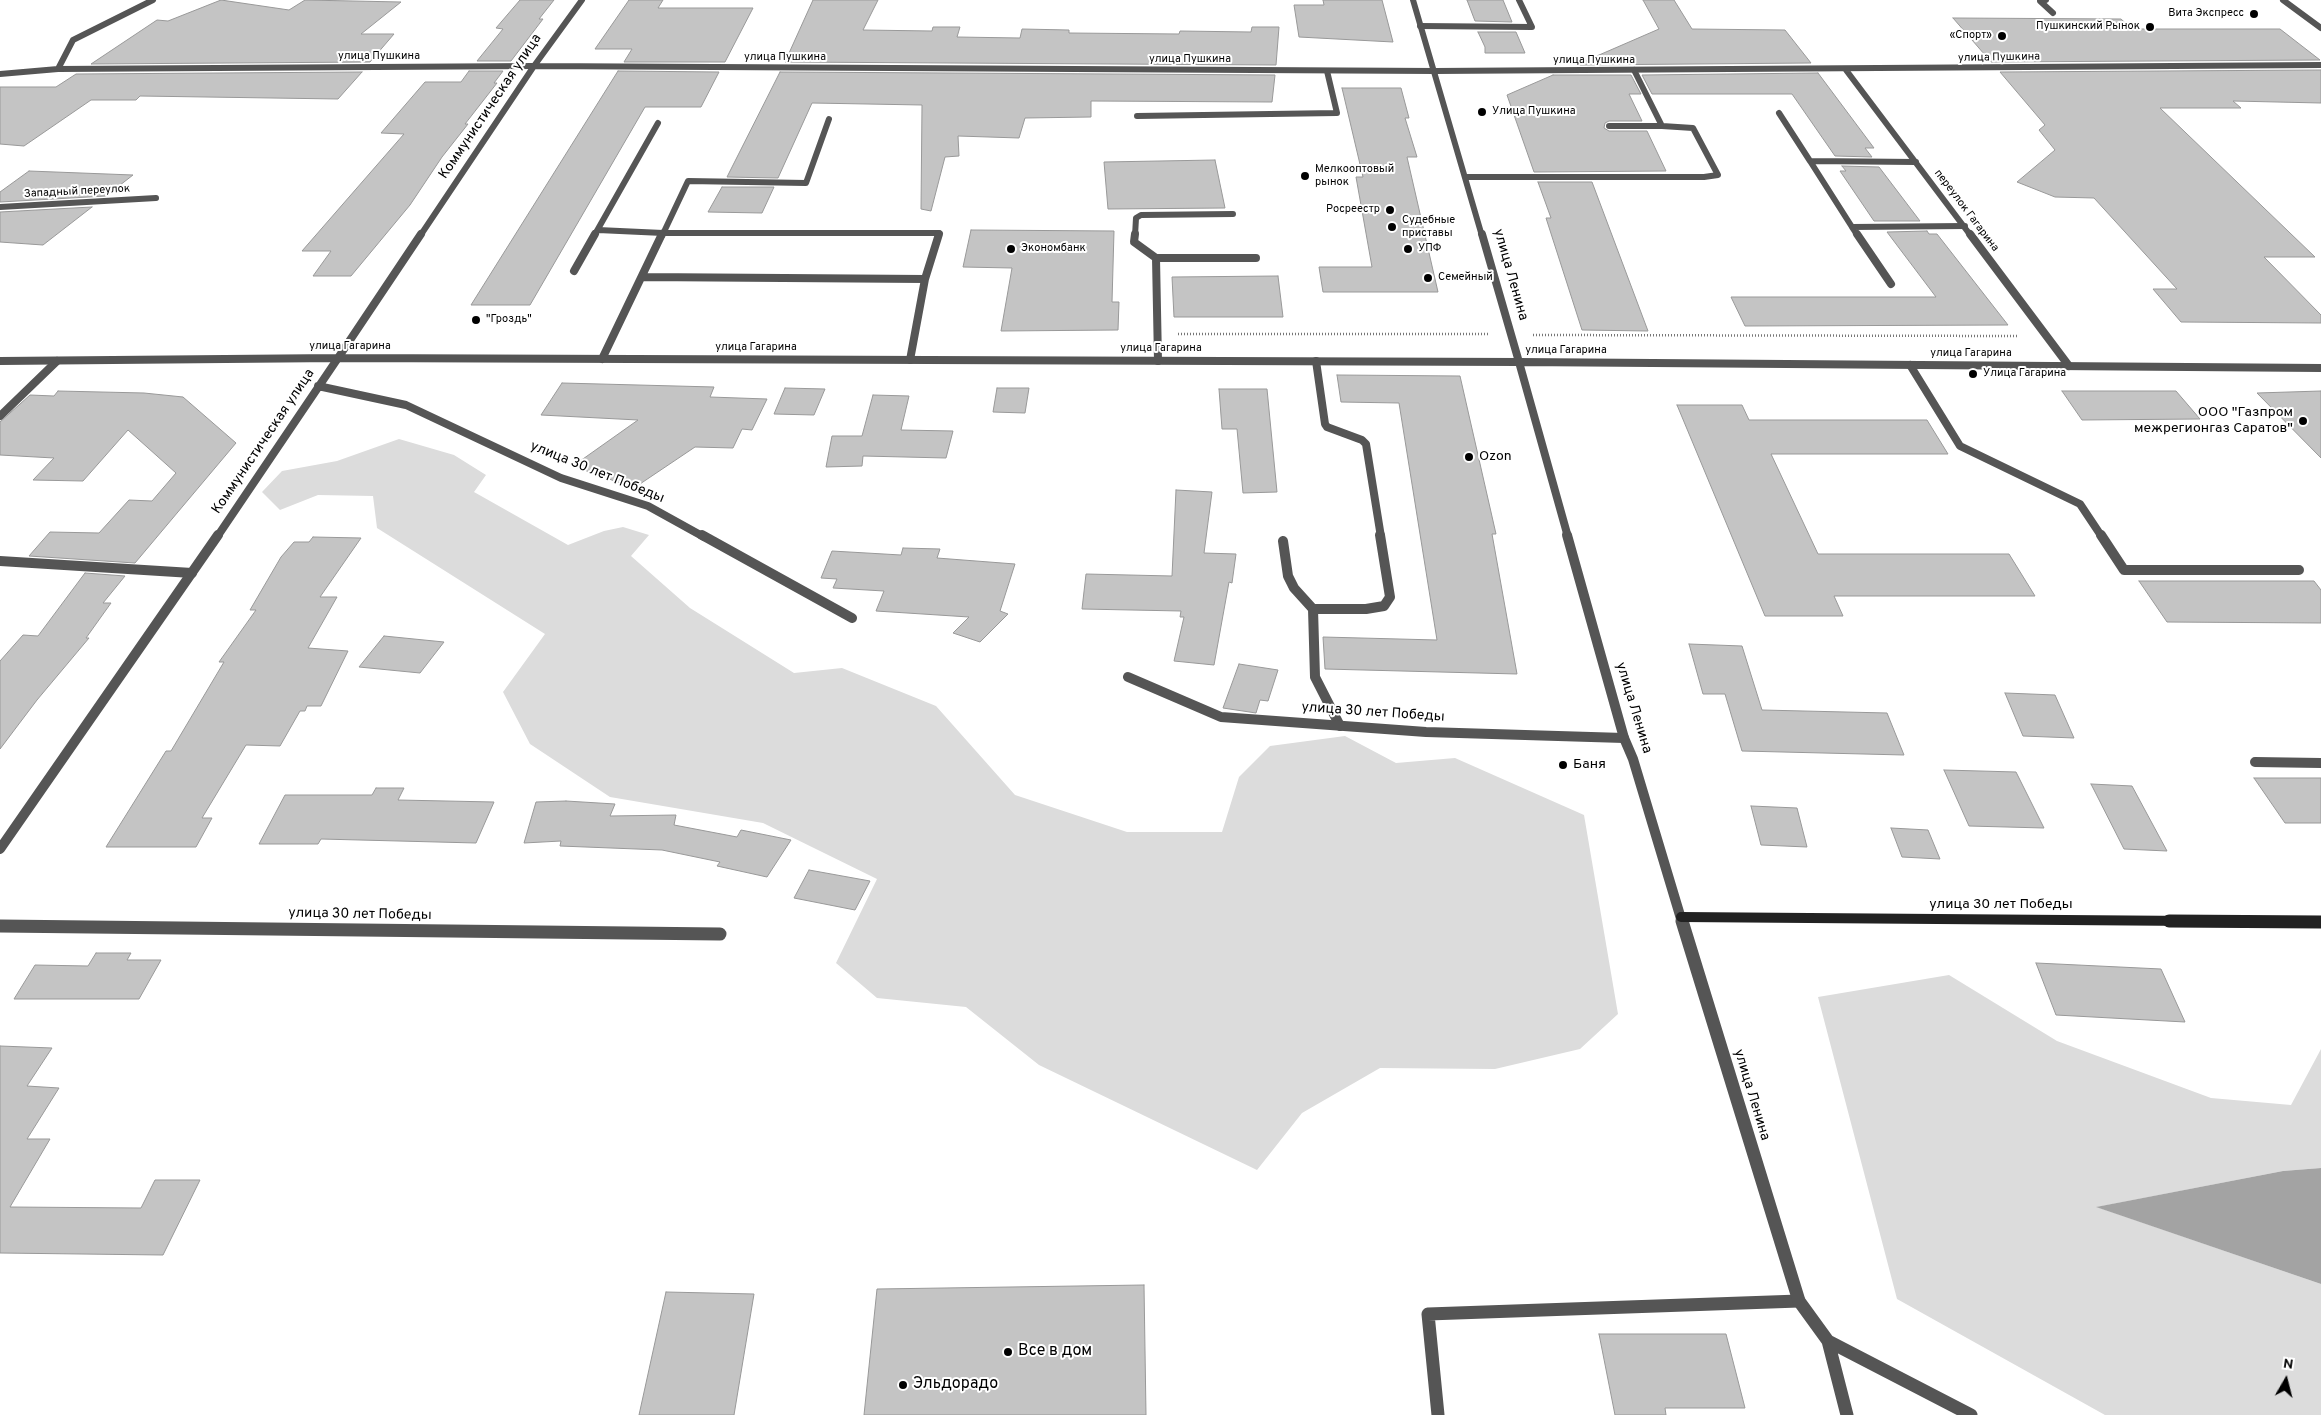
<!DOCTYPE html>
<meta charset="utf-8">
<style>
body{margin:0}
#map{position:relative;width:2321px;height:1415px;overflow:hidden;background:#fff;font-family:Overpass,sans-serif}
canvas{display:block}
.north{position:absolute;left:2261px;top:1355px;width:50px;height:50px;-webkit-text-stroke:4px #fff;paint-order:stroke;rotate:8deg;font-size:14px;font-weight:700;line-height:20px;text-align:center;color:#000}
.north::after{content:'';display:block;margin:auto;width:18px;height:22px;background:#000;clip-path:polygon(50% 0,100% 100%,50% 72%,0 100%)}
</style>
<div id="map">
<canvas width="2321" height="1415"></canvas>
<div class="north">N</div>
</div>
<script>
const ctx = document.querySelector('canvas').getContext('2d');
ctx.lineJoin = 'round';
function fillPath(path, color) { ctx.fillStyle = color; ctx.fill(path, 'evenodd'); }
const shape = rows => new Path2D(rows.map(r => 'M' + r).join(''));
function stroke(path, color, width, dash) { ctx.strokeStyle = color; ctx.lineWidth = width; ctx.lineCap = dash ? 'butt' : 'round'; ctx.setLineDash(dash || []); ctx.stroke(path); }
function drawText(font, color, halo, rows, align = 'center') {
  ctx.font = font + ' Overpass,sans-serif'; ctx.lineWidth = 4; ctx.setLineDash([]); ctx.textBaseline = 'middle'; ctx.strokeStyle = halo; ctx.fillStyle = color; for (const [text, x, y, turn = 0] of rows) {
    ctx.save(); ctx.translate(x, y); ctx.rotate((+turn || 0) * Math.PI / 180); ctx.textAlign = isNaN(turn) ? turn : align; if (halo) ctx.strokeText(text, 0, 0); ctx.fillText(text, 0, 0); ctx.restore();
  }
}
fillPath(shape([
 [399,439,454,455,486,475,474,492,568,545,604,531,623,527,649,535,631,556,690,608,794,673,842,668,936,706,1015,795,1127,832,1222,832,1239,777,1270,746,1345,736,1396,763,1455,758,1584,815,1618,1014,1580,1049,1495,1069,1380,1068,1302,1113,1257,1170,1039,1065,966,1007,877,998,836,963,877,879,763,823,610,797,530,744,503,692,545,634,377,528,373,496,318,495,280,510,262,492,282,471,337,461],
 [1949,975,2057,1041,2211,1098,2291,1105,2321,1049,2321,1168,2283,1171,2097,1207,2321,1284,2321,1415,2105,1415,1897,1299,1818,997]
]), '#dcdcdc');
fillPath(shape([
 [2321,1168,2321,1284,2096,1207,2283,1171]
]), '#a3a3a3');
const building = shape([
 [221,0,289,10,305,0,401,2,361,34,394,34,370,62,91,64,157,20,168,21,221,0],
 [520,0,554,0,539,19,543,19,511,61,477,61,503,29,496,28,520,0],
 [629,0,663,0,658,8,753,8,725,62,624,62,632,49,595,49,629,0],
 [813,0,878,0,863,30,932,31,933,27,960,27,957,37,1020,38,1022,29,1069,30,1069,33,1179,34,1180,31,1251,32,1252,27,1279,27,1276,65,785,62,813,0],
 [1323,0,1382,0,1393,42,1299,37,1294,5,1324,5,1323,0],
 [1467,0,1503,0,1512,22,1475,21,1467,0],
 [1643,0,1674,0,1692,29,1785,30,1811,63,1576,65,1659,29,1643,0],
 [1953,18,2121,19,2132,29,2280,29,2320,60,1991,62,1953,18],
 [1478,32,1516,32,1525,53,1485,53,1485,47,1478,32],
 [2321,70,2321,103,2233,101,2241,108,2160,108,2315,257,2264,257,2321,315,2321,323,2181,322,2153,289,2177,289,2094,198,2055,197,2017,182,2055,150,2039,130,2045,125,2000,72,2321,70],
 [469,71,503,71,494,83,497,83,465,124,468,124,442,157,410,205,351,276,313,276,331,251,302,251,404,134,381,133,425,82,461,82,469,71],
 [618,71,719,72,701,107,645,107,530,305,471,305,618,71],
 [362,72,338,99,140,96,136,100,91,100,24,146,0,144,0,87,56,87,76,74,362,72],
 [780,72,1275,75,1272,102,1091,101,1091,117,1025,118,1019,138,958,136,959,156,945,157,931,211,921,209,922,105,812,103,778,178,727,177,780,72],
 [1818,73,1874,148,1865,148,1872,157,1835,156,1792,94,1652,94,1642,75,1818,73],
 [1553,75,1631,75,1641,94,1629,94,1642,121,1609,121,1605,123,1604,128,1609,131,1647,131,1666,171,1534,172,1507,95,1553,75],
 [1342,88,1401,88,1409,118,1405,118,1417,157,1407,157,1438,292,1323,292,1319,267,1372,267,1356,177,1363,177,1342,88],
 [1215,160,1225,208,1108,209,1104,162,1215,160],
 [1842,166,1879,167,1920,221,1874,221,1840,171,1846,171,1842,166],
 [29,171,133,175,106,196,0,202,0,192,29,171],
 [1538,182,1592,182,1648,331,1582,330,1546,218,1551,218,1538,182],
 [722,187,774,187,762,213,708,212,722,187],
 [92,207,43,245,0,242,0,212,92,207],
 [971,230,1114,231,1112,302,1119,302,1118,330,1001,331,1012,268,963,267,971,230],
 [1927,231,1929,234,1937,234,2008,325,1745,326,1731,297,1936,297,1887,232,1927,231],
 [1278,276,1283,317,1174,317,1172,277,1278,276],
 [1337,375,1460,376,1496,534,1492,534,1517,674,1325,669,1323,637,1437,640,1399,403,1341,402,1337,375],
 [562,383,714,387,710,397,767,399,752,430,742,429,733,448,695,447,634,488,573,466,638,420,541,415,562,383],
 [785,388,825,389,814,415,774,414,785,388],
 [997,388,1029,388,1025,413,993,412,997,388],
 [1219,389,1267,389,1277,492,1243,493,1237,429,1222,429,1219,389],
 [58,391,144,393,183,397,236,443,135,563,29,556,50,532,99,533,129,500,152,501,176,473,128,430,83,481,33,480,54,458,0,455,0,422,30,395,54,396,58,391],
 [2062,391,2176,391,2200,419,2082,420,2062,391],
 [2321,391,2321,458,2257,393,2321,391],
 [873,395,909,396,901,430,953,431,946,458,863,456,862,466,826,467,832,436,862,436,873,395],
 [1677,405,1742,405,1749,420,1927,420,1948,454,1771,454,1818,554,2009,554,2035,596,1834,596,1843,616,1765,616,1677,405],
 [1176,490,1212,492,1204,553,1236,554,1232,583,1229,582,1214,665,1174,661,1184,617,1180,617,1181,611,1082,609,1086,574,1172,576,1176,490],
 [313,537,361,538,320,597,337,597,308,648,348,651,321,706,307,706,305,711,300,711,280,746,246,745,202,818,212,818,196,847,106,847,166,751,171,751,224,662,219,662,256,610,250,610,281,557,294,542,309,542,313,537],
 [903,548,940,549,937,558,1015,564,1000,611,1008,614,980,642,953,633,969,617,876,611,884,591,833,588,837,579,821,578,832,551,901,555,903,548],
 [85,573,125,576,103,603,111,603,86,638,89,638,37,700,0,749,0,661,23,635,38,636,85,573],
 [2139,581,2314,581,2321,590,2321,623,2167,622,2139,581],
 [384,636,444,642,420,673,359,667,384,636],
 [1689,644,1742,646,1762,710,1887,713,1904,755,1742,751,1725,694,1703,694,1689,644],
 [1239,664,1278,670,1268,701,1260,700,1256,713,1223,708,1239,664],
 [2005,693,2055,695,2074,738,2023,736,2005,693],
 [1944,770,2016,772,2044,828,1969,826,1944,770],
 [2254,778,2321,778,2321,823,2285,823,2254,778],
 [2091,784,2132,786,2167,851,2124,849,2091,784],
 [376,788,404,788,398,800,494,802,476,843,321,839,318,844,259,844,285,795,372,795,376,788],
 [566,801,615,804,610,816,676,815,674,825,737,837,741,830,791,840,767,877,717,866,720,862,662,850,560,846,561,841,524,843,536,802,566,801],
 [1751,806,1797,808,1807,847,1761,845,1751,806],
 [1891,828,1928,830,1940,859,1902,857,1891,828],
 [809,870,870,881,855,910,794,898,809,870],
 [96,953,131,953,127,960,161,960,139,999,14,999,35,965,88,966,96,953],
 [2036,963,2161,969,2185,1022,2056,1015,2036,963],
 [0,1046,52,1048,27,1086,59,1088,27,1139,50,1139,10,1207,141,1208,155,1180,200,1180,163,1255,0,1253,0,1046],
 [1144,1285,1146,1415,864,1415,877,1289,1144,1285],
 [666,1292,754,1294,734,1415,639,1415,666,1292],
 [1599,1334,1726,1334,1745,1408,1665,1408,1666,1415,1615,1415,1599,1334]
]);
fillPath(building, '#c4c4c4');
stroke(building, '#999', 1);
stroke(shape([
 [1178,334,1489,334],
 [1533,335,2019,336]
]), '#777', 2.5, [1, 2]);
stroke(shape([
 [2046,0,2040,1,2053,13],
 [1420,26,1532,27,1519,0],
 [1779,113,1810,161],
 [1137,116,1337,113,1327,71],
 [1609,126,1662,126],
 [1916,162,1810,161,1852,227,1965,226],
 [1466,177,1704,177,1718,175,1693,128,1662,126,1634,70],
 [1852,227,1858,236],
 [598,230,663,233,939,233,938,236],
 [594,236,658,123],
 [662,236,688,181,806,183,829,119],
 [1135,236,1136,218,1141,215,1233,214]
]), '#555', 6);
stroke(shape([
 [1135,234,1134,242,1156,258,1158,361],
 [1857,234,1891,284],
 [1156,258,1256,258],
 [574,271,595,234],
 [642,277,925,279],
 [602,359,662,234],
 [910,360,925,279,939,234],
 [1316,361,1325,424,1327,427,1362,440,1366,444,1381,537],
 [1910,365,1960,446,2080,504,2102,537]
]), '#555', 8);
stroke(shape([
 [2101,535,2124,570,2299,570],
 [1283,541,1288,576,1294,588,1313,609],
 [0,561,192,573],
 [1340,726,1315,677,1313,609,1366,609,1384,606,1390,597,1380,535],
 [2255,762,2321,763]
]), '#555', 10);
stroke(shape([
 [1438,1415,1428,1314,1799,1301]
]), '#555', 13);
stroke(shape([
 [1413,0,1482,236],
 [2283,0,2321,28],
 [58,69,534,66],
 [1846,70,1971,236],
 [1435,71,2321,65],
 [0,74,58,69,73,40,153,0],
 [0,207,156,198]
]), '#555', 6);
stroke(shape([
 [1482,234,1519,362],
 [1970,234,2069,366],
 [318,386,406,405,561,478,648,506,704,537],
 [0,416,57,361],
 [217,537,338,358]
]), '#555', 8);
stroke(shape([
 [702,535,852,618],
 [1128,677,1221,717,1426,732,1624,738],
 [0,849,218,535]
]), '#555', 10);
stroke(shape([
 [0,926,720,934]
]), '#555', 13);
stroke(shape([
 [534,66,1435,71],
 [420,236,534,66,582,0]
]), '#555', 6);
stroke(shape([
 [338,358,421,234],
 [0,361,338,358,1519,362,2321,368],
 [1519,362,1568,537]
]), '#555', 8);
stroke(shape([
 [1567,535,1624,738,1633,759,1682,922]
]), '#555', 10);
stroke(shape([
 [1682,921,1799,1301,1828,1341,1847,1415],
 [1828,1341,1971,1415]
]), '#555', 13);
stroke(shape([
 [1681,917,2321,922]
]), '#222', 10);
stroke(shape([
 [2169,921,2321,922]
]), '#222', 13);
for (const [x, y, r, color] of [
 [2254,14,5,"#000"],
 [2150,27,5,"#000"],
 [2002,36,5,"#000"],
 [1482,112,5,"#000"],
 [1305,176,5,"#000"],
 [1390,210,5,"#000"],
 [1392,227,5,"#000"],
 [1011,249,5,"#000"],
 [1408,249,5,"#000"],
 [1428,278,5,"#000"],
 [476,320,5,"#000"],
 [1973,374,5,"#000"],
 [2303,421,5,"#000"],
 [1469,457,5,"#000"],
 [1563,765,5,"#000"],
 [1008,1352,5,"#000"],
 [903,1385,5,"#000"]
]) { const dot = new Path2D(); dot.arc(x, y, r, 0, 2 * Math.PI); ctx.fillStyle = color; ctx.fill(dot); stroke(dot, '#fff', 2); }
drawText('11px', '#000', '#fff', [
 ["Вита Экспресс",2244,14,"right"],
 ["Пушкинский Рынок",2140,27,"right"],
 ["«Спорт»",1992,36,"right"],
 ["Улица Пушкина",1492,112],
 ["Мелкооптовый",1315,170],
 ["рынок",1315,183],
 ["Росреестр",1380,210,"right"],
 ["Судебные",1402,221],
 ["приставы",1402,234],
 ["Экономбанк",1021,249],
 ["УПФ",1418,249],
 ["Семейный",1438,278],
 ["\"Гроздь\"",486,320],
 ["Улица Гагарина",1983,374]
], 'left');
drawText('11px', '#000', '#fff', [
 ["улица Пушкина",379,57],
 ["улица Пушкина",785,58],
 ["улица Пушкина",1999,58,-1],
 ["улица Пушкина",1190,60],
 ["улица Пушкина",1594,61],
 ["Западный переулок",77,192,-3],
 ["переулок Гагарина",1966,211,53],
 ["улица Гагарина",350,347],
 ["улица Гагарина",756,348],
 ["улица Гагарина",1161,349],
 ["улица Гагарина",1566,351],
 ["улица Гагарина",1971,354]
]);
drawText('14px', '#000', '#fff', [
 ["Коммунистическая улица",491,107,-56],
 ["улица Ленина",1510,275,74],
 ["Коммунистическая улица",264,442,-56],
 ["улица 30 лет Победы",597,473,22],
 ["улица Ленина",1633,708,73],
 ["улица 30 лет Победы",1373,713,4],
 ["улица 30 лет Победы",2001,905],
 ["улица 30 лет Победы",360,915,1],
 ["улица Ленина",1751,1095,73]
]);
drawText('14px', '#000', '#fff', [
 ["ООО \"Газпром",2293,413,"right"],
 ["межрегионгаз Саратов\"",2293,429,"right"],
 ["Ozon",1479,457],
 ["Баня",1573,765]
], 'left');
drawText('16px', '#000', '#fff', [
 ["Все в дом",1018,1352],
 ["Эльдорадо",913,1385]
], 'left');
</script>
